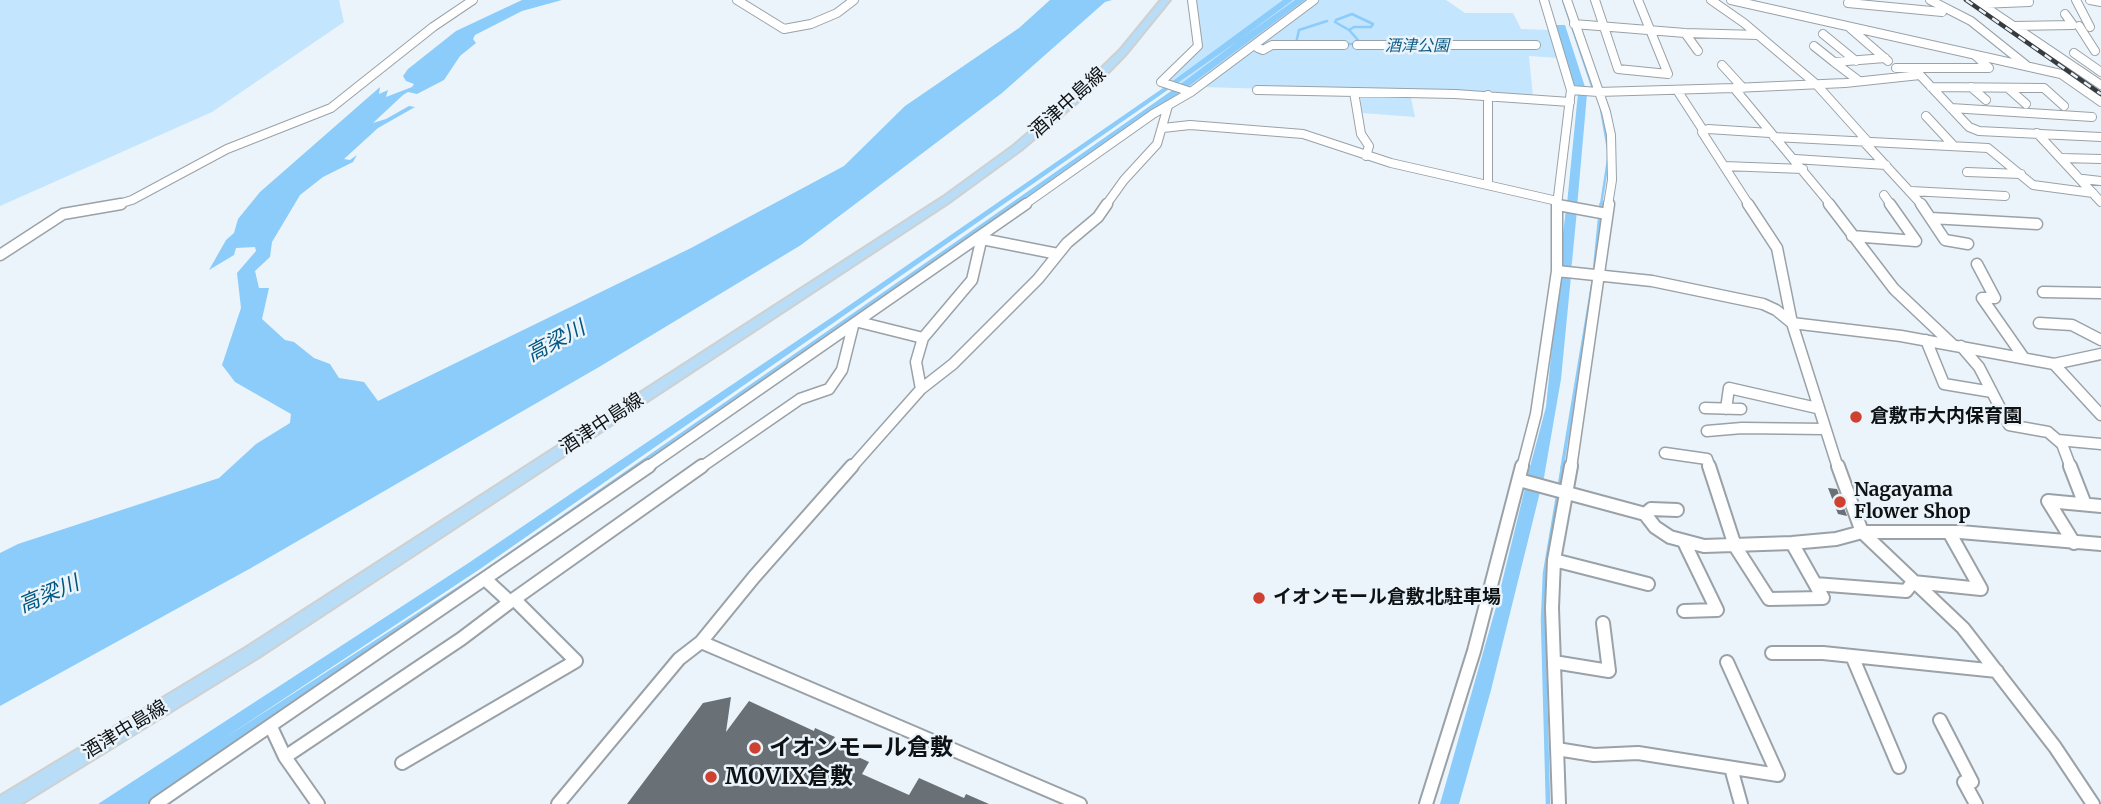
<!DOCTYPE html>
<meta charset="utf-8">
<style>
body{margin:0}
canvas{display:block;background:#ebf4fa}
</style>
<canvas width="2101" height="804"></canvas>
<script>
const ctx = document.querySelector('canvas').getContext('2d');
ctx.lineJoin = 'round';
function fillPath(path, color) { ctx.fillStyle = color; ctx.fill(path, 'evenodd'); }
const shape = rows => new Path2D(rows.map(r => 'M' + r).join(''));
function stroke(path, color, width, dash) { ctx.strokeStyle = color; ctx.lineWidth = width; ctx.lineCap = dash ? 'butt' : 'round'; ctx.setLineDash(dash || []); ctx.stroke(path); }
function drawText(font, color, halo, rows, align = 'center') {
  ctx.font = font + ' Merriweather,"Noto Sans JP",serif'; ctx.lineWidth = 5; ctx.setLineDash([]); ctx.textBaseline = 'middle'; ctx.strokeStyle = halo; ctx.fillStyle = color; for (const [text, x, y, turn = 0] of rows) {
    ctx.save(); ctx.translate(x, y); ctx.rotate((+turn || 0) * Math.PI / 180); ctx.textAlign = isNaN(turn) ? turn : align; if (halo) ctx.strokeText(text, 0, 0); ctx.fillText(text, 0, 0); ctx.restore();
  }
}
fillPath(shape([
 [0,0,339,0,344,22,212,112,0,206],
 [1194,0,1310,0,1193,89,1165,82,1200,44],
 [1317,0,1446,0,1465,13,1513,13,1521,29,1551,30,1559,58,1529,56,1533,97,1203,87],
 [1360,94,1411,98,1415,117,1362,113]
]), '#c4e5fe');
fillPath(shape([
 [522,0,562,0,522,11,475,35,473,39,476,43,460,56,444,80,417,94,408,92,403,95,373,123,386,119,409,106,415,107,378,128,344,159,350,160,357,155,353,162,323,177,300,195,272,242,270,257,255,271,259,288,269,288,262,319,285,340,294,342,314,358,330,364,339,378,364,382,378,401,691,248,844,166,905,106,1019,28,1050,0,1112,0,1105,2,1002,93,801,245,599,367,251,568,0,706,0,553,18,544,219,478,256,444,290,423,291,414,235,382,222,365,241,308,237,273,256,251,255,247,236,248,234,255,209,270,226,240,234,233,238,219,260,192,380,87,379,94,388,90,386,97,412,87,414,84,406,81,403,76,408,69,456,31],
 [1283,0,1293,0,1239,40,1295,0,1305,0,1181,92,268,724,147,804,98,804,467,564,841,311,1166,86],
 [1238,41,1174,89,967,234,482,571,220,741,480,569],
 [1556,25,1565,25,1586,90,1575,89],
 [1578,93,1587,94,1577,207,1567,204],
 [1566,209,1577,210,1571,272,1559,268],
 [1559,275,1571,276,1561,379,1543,483,1527,478,1546,407],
 [1525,488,1540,492,1491,690,1459,804,1440,804,1496,607]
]), '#8bccfa');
stroke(shape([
 [1563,0,1594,92],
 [1336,20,1352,14,1373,24,1371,27,1354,27,1349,30],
 [1335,22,1349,30,1358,40,1356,44,1348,44],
 [1296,43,1299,30,1327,21],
 [2065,74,2085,78],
 [1601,109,1608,149],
 [1601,205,1608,160]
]), '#8bccfa', 2.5);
stroke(shape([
 [1594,274,1601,204],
 [1562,468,1593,282]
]), '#8bccfa', 3.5);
stroke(shape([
 [1548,804,1543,620,1545,573,1563,466]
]), '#8bccfa', 4.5);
fillPath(shape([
 [1828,488,1837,489,1847,516,1838,514],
 [731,697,726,732,749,701,814,731,815,728,835,737,833,740,844,745,841,749,869,762,862,774,909,795,919,778,964,798,966,794,989,804,627,804,703,703]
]), '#697076');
const minorFar2 = shape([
 [737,0,784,29,811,24,837,13,854,0],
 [1544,0,1571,90,1557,205],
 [1567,0,1606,112,1611,135,1612,180,1608,205],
 [1595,0,1618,69,1668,74,1638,0],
 [1711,0,1744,23,1816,84,1869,143],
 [1731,0,2061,74,2101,102],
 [1930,0,1971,21,2026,65],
 [1975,0,2101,85],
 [2076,0,2090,27],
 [2090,0,2101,2],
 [1848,3,1942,12],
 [1980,4,2029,2],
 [1574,24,1685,33,1758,35],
 [2014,26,2073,25,2065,14],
 [2079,26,2095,51],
 [1850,28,1888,61],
 [1685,33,1698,51],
 [1823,34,1856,61],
 [1357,45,1536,45],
 [1814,46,1834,62],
 [1258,48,1263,50,1272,45,1344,45],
 [2074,53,2101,72],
 [1722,65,1743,88],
 [1896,68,1989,68,1975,55],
 [1859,81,1834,62,1885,58],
 [1931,87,2044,88,2064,106],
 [1971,87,1986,100],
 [1734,88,1831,205],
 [2008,88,2026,104],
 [1257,90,1455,94,1570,102],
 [1571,90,1598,92,1734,88,1845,83,1920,75,1969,127,1979,131,2101,137],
 [1677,90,1703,130],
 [1191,92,1161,82,1198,46,1192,0],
 [1354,92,1361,134,1369,146,1366,156],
 [1488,95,1488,183],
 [1951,108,2092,117],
 [1926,116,1953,145],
 [1163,128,1190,125,1303,134,1391,163,1557,201],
 [2037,133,2101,202],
 [1774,137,1988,148,2033,185,2093,193],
 [1865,143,1922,205],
 [2062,158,2101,159],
 [1795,159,1886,165],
 [1724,166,1803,169],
 [1967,172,2021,174],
 [2083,179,2101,181],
 [1911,191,2005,196],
 [1884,195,1891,205],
 [115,205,132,200,227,149,331,108,433,27,473,0],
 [1024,205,1153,114,1191,92,1314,0],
 [1106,205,1124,180,1157,144,1168,106],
 [1749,205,1702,132,1708,129,1770,133]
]);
const minorFar1 = shape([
 [1748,204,1777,248,1792,323,1838,468],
 [1829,204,1894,289,1952,344],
 [1921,204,1945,240,1968,244],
 [1558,205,1607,214],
 [1931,218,2037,224],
 [1852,236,1916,241,1890,204],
 [977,238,1058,254],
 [0,255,63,214,121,204],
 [1977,264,1995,298,1982,298,2024,358],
 [1557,271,1652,281,1763,304,1776,310,1792,323,1901,336,2054,364,2101,354],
 [2043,292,2101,293],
 [859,322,923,338],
 [2039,323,2072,325,2101,340],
 [1926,340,1944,384,1992,392],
 [1961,346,1979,367,2009,425,2048,432,2062,444,2071,468],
 [2054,364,2101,415],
 [921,389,916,362,923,338,972,280,981,241],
 [1705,408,1741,409],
 [1726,409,1729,388,1817,408],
 [1707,431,1742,428,1824,429],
 [2058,440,2101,444],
 [1665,453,1707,459,1710,468],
 [646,468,1026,204],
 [700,468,800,399,829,389,842,370,853,326],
 [851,468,921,389,953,364,1038,279,1067,243,1098,217,1107,204],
 [1522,468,1536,414,1557,271,1557,204],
 [1571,468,1609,204]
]);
const minor = shape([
 [1709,466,1735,546,1769,599,1823,598,1792,543],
 [1838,466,1862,532,1963,628,2055,747,2093,804],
 [2070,466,2084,502],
 [1519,480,1645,514,1655,527,1670,537,1704,546,1792,543,1836,539,1862,532,1960,532,2101,544],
 [1645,514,1651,509,1677,510],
 [1684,542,1717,610,1684,611],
 [2074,543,2048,501,2101,506],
 [1554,560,1648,584],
 [485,579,510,602,702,466],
 [1815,584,1906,591,1913,582,1981,589,1949,532],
 [701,642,1080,804],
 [1772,653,1823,653,1997,671],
 [1852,656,1899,767],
 [1554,662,1609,671,1603,623],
 [1940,720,1972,782,1964,782,1976,804],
 [271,727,285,757,318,804],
 [1557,749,1594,755,1638,753,1778,775,1727,662],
 [285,757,461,639,510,602],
 [402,763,576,661,514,599],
 [1731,768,1741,804],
 [156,804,649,466],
 [558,804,679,659,701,642,754,577,852,466],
 [1426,804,1474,651,1522,466],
 [1559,804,1552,608,1554,560,1571,466]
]);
const major = shape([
 [1161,0,1170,0,1126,54,1087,94,1021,150,951,201,259,657,21,804,0,804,0,796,247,647,943,197,1013,146,1079,90,1120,50,1161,0]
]);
stroke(minorFar2, '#9aa2a8', 10);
stroke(minorFar1, '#9aa2a8', 13);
stroke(minor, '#9aa2a8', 16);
stroke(major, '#cfd0d0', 4);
stroke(minorFar2, '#fff', 8);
stroke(minorFar1, '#fff', 10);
stroke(minor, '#fff', 12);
fillPath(major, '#b9ddf7');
const rail = shape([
 [1966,0,2101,94]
]);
stroke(rail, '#373b3e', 4.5);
stroke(rail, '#ebf4fa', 2.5, [8]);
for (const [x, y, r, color] of [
 [1856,417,7,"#ce4130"],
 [1840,502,7,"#ce4130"],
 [1259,598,7,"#ce4130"],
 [755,748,7,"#ce4130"],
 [711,777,7,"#ce4130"]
]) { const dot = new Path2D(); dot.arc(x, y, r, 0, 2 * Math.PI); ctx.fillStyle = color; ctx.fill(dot); stroke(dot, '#ebf4fa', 2.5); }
drawText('italic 16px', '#0e5b86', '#ebf4fa', [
 ["酒津公園",1417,46]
]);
drawText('19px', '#0f1214', '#ebf4fa', [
 ["酒津中島線",1068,103,-42],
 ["酒津中島線",602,424,-33],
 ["酒津中島線",125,730,-31]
]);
drawText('bold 19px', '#0f1214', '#ebf4fa', [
 ["倉敷市大内保育園",1870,417],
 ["Nagayama",1854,491],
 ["Flower Shop",1854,513],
 ["イオンモール倉敷北駐車場",1273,598]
], 'left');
drawText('italic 21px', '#015580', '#ebf4fa', [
 ["高梁川",556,342,-28],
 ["高梁川",49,595,-23]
]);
drawText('bold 23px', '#0f1214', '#ebf4fa', [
 ["イオンモール倉敷",769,748],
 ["MOVIX倉敷",725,777]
], 'left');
</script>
